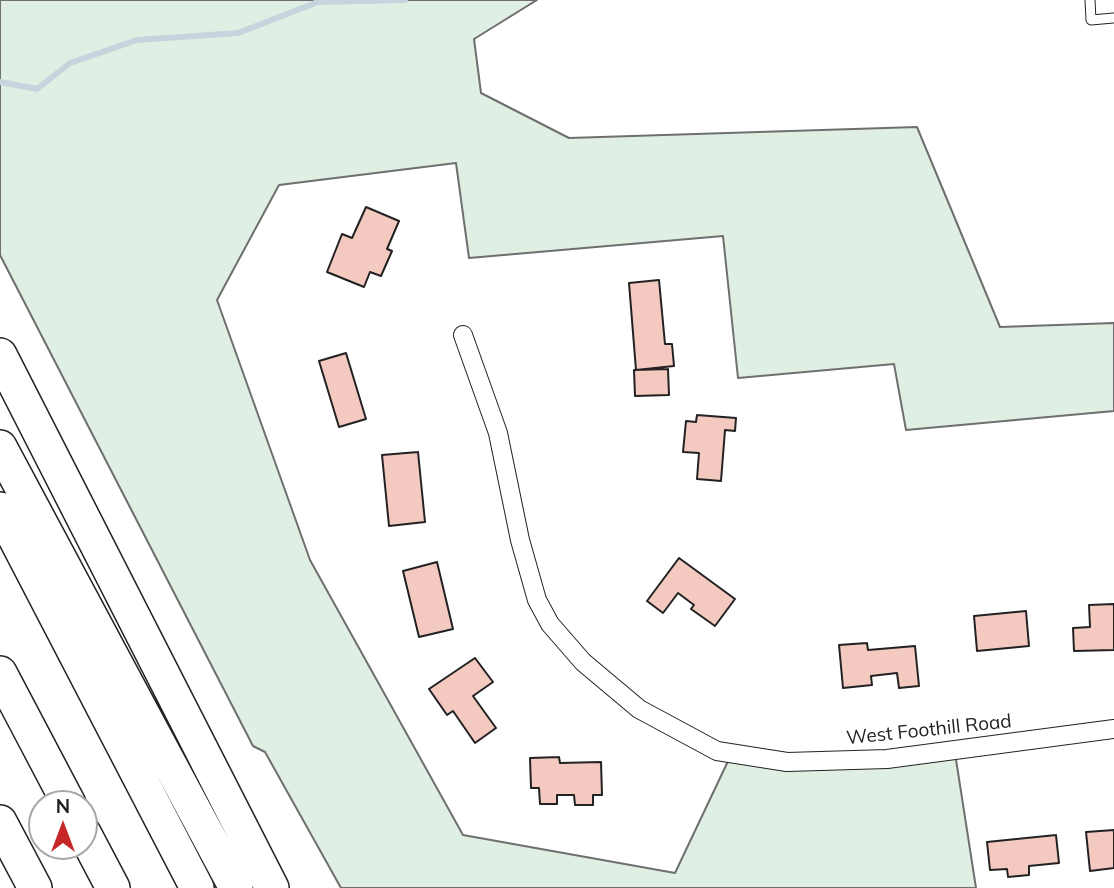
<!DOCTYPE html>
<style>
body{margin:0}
#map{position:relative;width:1114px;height:888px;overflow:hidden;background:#fff;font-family:Mulish,sans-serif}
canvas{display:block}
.north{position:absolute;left:28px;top:790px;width:70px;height:70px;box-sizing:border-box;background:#fff;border:2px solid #a7a7a7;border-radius:50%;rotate:0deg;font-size:19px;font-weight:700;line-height:28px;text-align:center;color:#222}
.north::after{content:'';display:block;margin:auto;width:24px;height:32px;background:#c62828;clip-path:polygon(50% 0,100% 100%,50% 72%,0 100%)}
</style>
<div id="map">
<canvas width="1114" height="888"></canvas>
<div class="north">N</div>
</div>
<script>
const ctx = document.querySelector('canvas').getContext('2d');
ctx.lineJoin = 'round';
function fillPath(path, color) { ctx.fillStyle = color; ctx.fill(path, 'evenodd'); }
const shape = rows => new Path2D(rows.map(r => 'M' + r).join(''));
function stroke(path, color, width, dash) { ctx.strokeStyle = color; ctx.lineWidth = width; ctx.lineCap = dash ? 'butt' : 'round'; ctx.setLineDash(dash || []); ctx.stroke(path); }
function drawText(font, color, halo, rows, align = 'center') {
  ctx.font = font + ' Mulish,sans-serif'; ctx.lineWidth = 5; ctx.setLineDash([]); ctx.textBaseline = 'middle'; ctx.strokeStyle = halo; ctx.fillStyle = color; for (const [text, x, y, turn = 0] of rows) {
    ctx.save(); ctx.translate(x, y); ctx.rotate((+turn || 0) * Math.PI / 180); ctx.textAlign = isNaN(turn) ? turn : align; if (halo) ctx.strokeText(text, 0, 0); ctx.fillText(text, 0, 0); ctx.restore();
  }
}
const green = shape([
 [0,0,537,0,474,39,481,93,569,138,917,127,1000,327,1114,323,1114,411,906,430,894,364,738,378,723,236,469,258,456,163,279,185,217,300,310,560,463,835,675,873,730,757,955,753,976,888,341,888,265,752,253,746,0,255,0,0]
]);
fillPath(green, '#e0efe3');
stroke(green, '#6f6f6f', 2);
stroke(shape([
 [0,82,37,89,70,63,137,40,238,33,318,2,405,0]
]), '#c7d3dd', 6);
const building = shape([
 [366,207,399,221,387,249,392,251,381,276,370,272,364,287,327,272,342,234,352,238,366,207],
 [659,280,665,344,672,344,674,366,636,370,629,283,659,280],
 [346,353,366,419,339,427,319,361,346,353],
 [668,369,669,395,635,396,634,370,668,369],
 [697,415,736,418,735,431,725,430,721,481,697,479,699,453,683,452,686,421,696,422,697,415],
 [418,452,425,522,389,526,382,455,418,452],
 [679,558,735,599,715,626,691,609,694,605,678,593,663,613,647,601,679,558],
 [437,562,453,629,419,637,403,571,437,562],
 [1114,604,1114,650,1074,651,1073,628,1090,627,1089,605,1114,604],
 [1026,611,1029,646,977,651,974,616,1026,611],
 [867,643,868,650,915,646,919,686,899,688,897,673,871,676,872,685,843,688,839,645,867,643],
 [475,658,493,682,473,696,496,728,475,743,453,711,447,715,429,689,475,658],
 [559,757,560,763,601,762,602,795,593,795,593,805,575,805,574,795,557,795,557,804,540,804,539,788,531,788,530,758,559,757],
 [1114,830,1114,868,1090,871,1086,832,1114,830],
 [1056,835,1059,863,1029,866,1029,875,1008,877,1007,869,990,870,987,842,1056,835]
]);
fillPath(building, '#f3c9c0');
stroke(building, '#222', 2);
const service = shape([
 [1090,0,1091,20,1114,18]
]);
const minor = shape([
 [463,335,498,433,520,540,537,600,550,624,583,662,639,709,717,751,787,762,887,759,1114,729]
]);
const motorway = shape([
 [0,355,272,888],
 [0,447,236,888],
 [0,509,197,888],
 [0,673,69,804],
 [0,822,35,888],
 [84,833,113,888]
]);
stroke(service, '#222', 11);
stroke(minor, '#222', 20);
stroke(motorway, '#222', 36);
stroke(service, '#fff', 9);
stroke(minor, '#fff', 18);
stroke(motorway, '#fff', 33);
drawText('19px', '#222', '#fff', [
 ["West Foothill Road",929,730,-6]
]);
</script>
